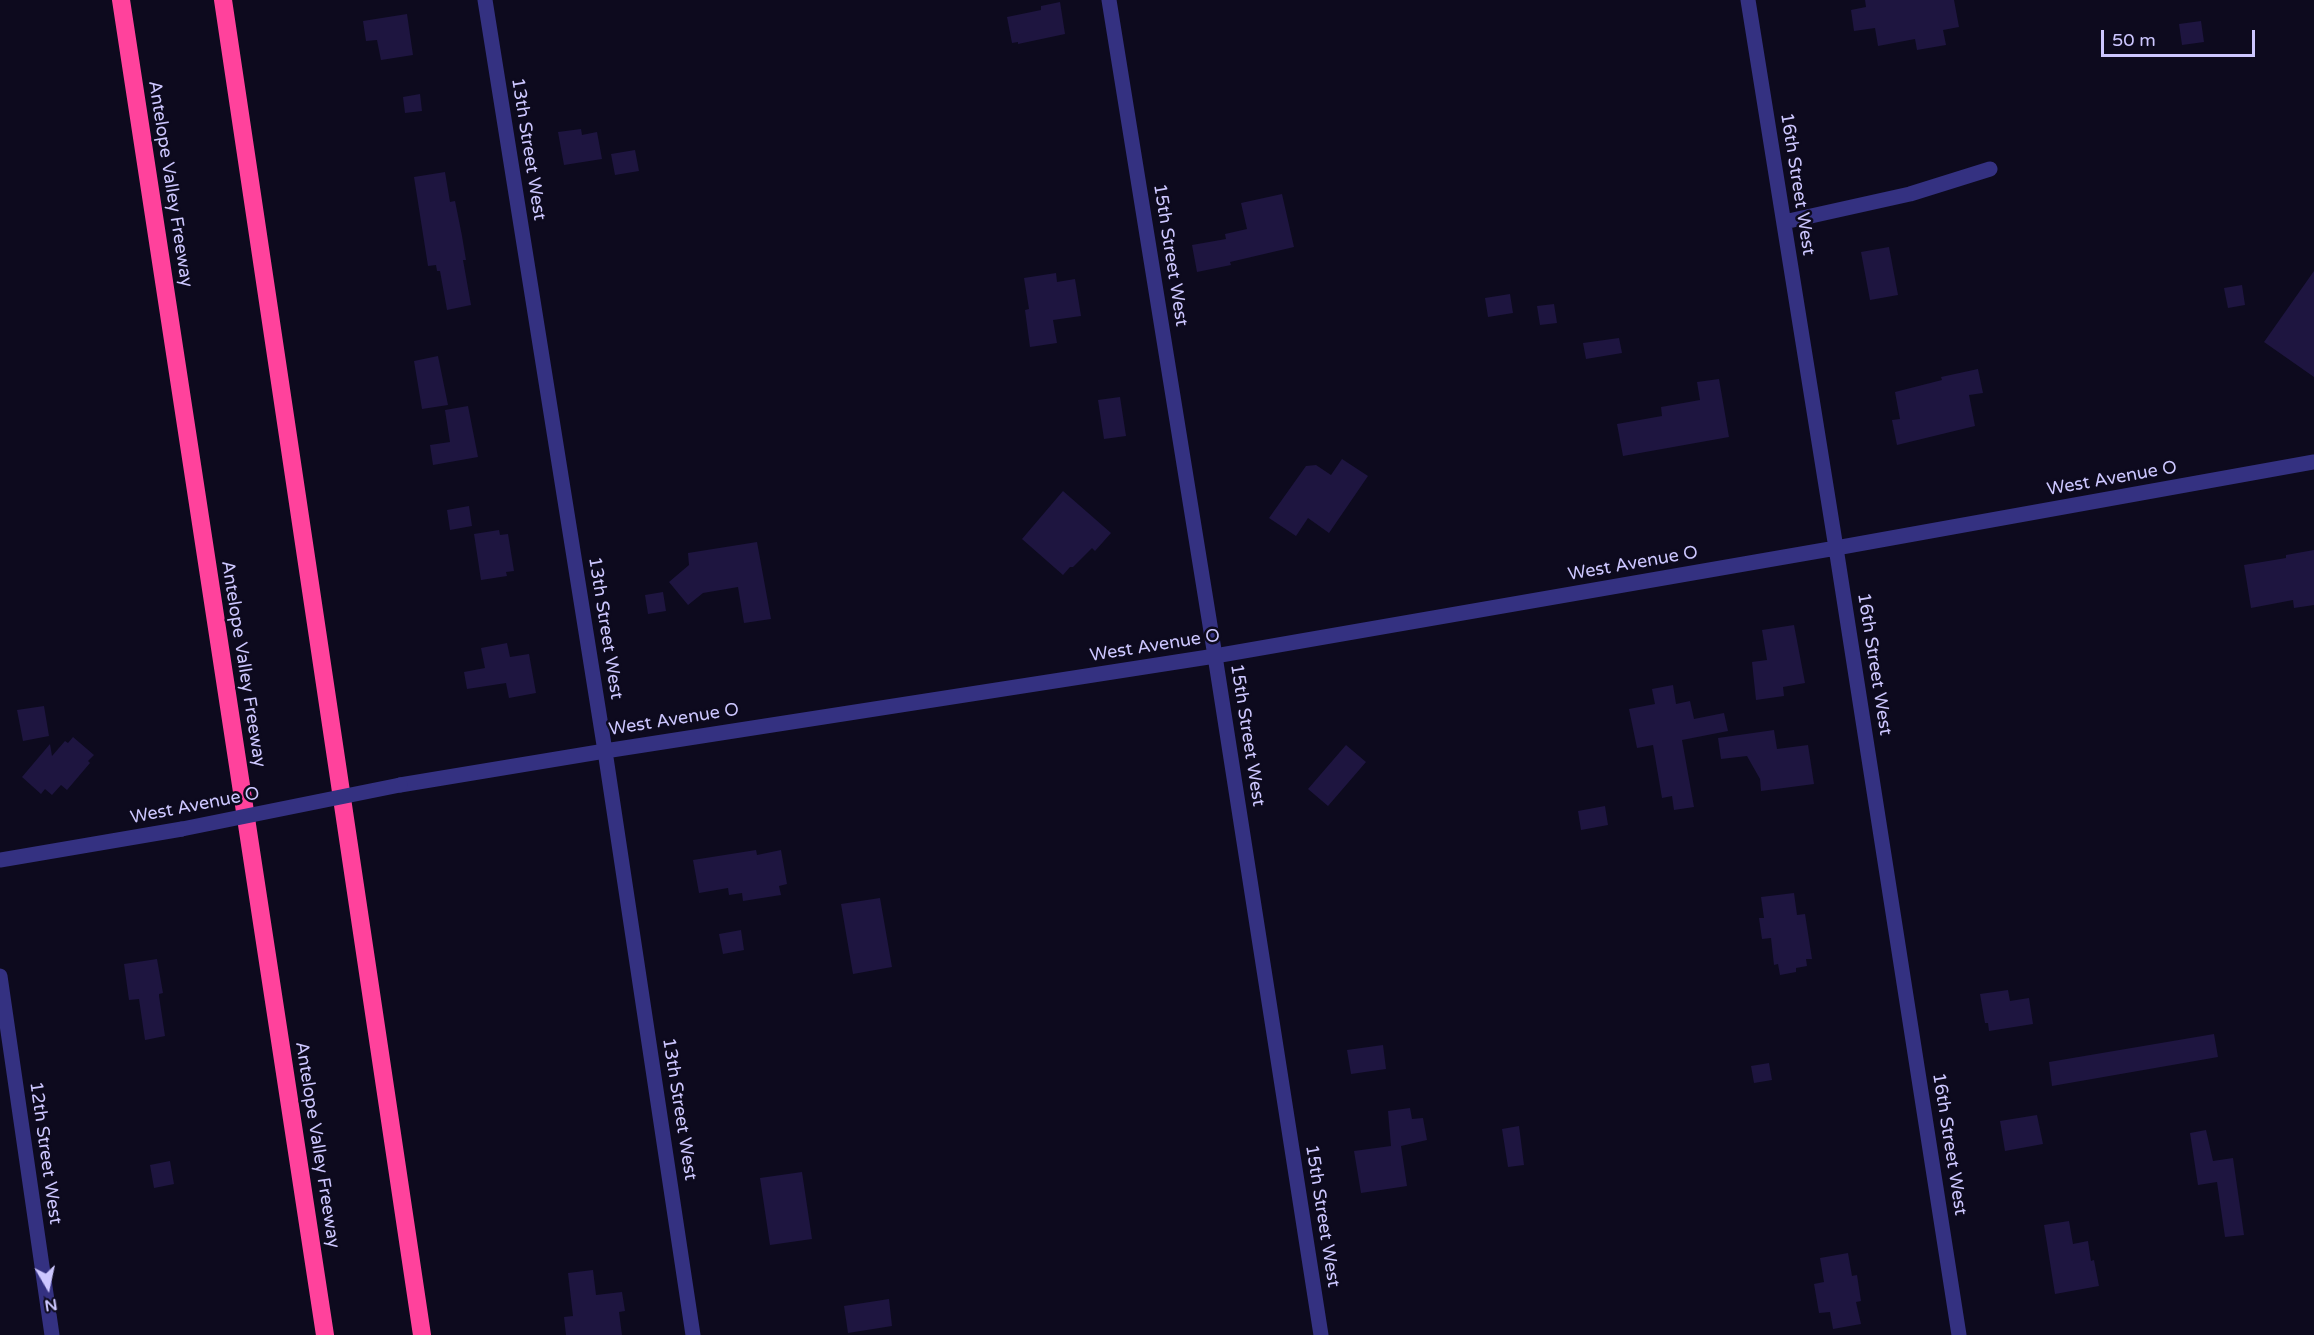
<!DOCTYPE html>
<style>
body{margin:0}
#map{position:relative;width:2314px;height:1335px;overflow:hidden;background:#0d0a1e;font-family:"Varela Round",sans-serif}
canvas{display:block}
.north{position:absolute;left:18px;top:1257px;width:60px;height:60px;-webkit-text-stroke:4px #0d0a1e;paint-order:stroke;rotate:171deg;font-size:16px;font-weight:700;line-height:24px;text-align:center;color:#cdc7ff}
.north::after{content:'';display:block;margin:auto;width:21px;height:27px;background:#cdc7ff;clip-path:polygon(50% 0,100% 100%,50% 72%,0 100%)}
.scale{position:absolute;left:2101px;top:30px;width:154px;height:27px;box-sizing:border-box;border:3px solid #cdc7ff;border-top:0;padding-left:8px;font-size:18px;line-height:21px;white-space:nowrap;color:#cdc7ff;-webkit-text-stroke:4px #0d0a1e;paint-order:stroke}
</style>
<div id="map">
<canvas width="2314" height="1335"></canvas>
<div class="north">N</div>
<div class="scale">50 m</div>
</div>
<script>
const ctx = document.querySelector('canvas').getContext('2d');
ctx.lineJoin = 'round';
function fillPath(path, color) { ctx.fillStyle = color; ctx.fill(path, 'evenodd'); }
const shape = rows => new Path2D(rows.map(r => 'M' + r).join(''));
function stroke(path, color, width, dash) { ctx.strokeStyle = color; ctx.lineWidth = width; ctx.lineCap = dash ? 'butt' : 'round'; ctx.setLineDash(dash || []); ctx.stroke(path); }
function drawText(font, color, halo, rows, align = 'center') {
  ctx.font = font + ' "Varela Round",sans-serif'; ctx.lineWidth = 5; ctx.setLineDash([]); ctx.textBaseline = 'middle'; ctx.strokeStyle = halo; ctx.fillStyle = color; for (const [text, x, y, turn = 0] of rows) {
    ctx.save(); ctx.translate(x, y); ctx.rotate((+turn || 0) * Math.PI / 180); ctx.textAlign = isNaN(turn) ? turn : align; if (halo) ctx.strokeText(text, 0, 0); ctx.fillText(text, 0, 0); ctx.restore();
  }
}
fillPath(shape([
 [1865,0,1954,0,1959,27,1943,30,1946,45,1917,50,1915,39,1878,46,1875,28,1854,31,1851,10,1866,7],
 [1060,2,1065,34,1018,44,1018,42,1012,43,1007,17,1041,10,1041,6],
 [407,14,413,55,381,60,377,40,366,41,363,21],
 [2201,21,2204,42,2182,45,2179,24],
 [420,94,422,111,405,113,403,97],
 [581,129,582,135,597,132,602,159,564,165,558,132],
 [635,150,639,171,615,175,611,154],
 [445,172,450,202,455,201,462,236,466,260,463,260,471,305,447,310,440,271,437,271,436,265,428,266,414,177],
 [1282,194,1294,247,1230,262,1231,265,1197,272,1192,245,1226,239,1225,234,1247,229,1241,203],
 [1889,247,1898,295,1870,300,1861,252],
 [2314,271,2314,377,2264,342],
 [1056,273,1057,282,1075,279,1081,316,1053,320,1057,343,1030,347,1025,310,1029,309,1024,278],
 [2242,285,2245,305,2228,308,2224,288],
 [1510,294,1513,313,1488,317,1485,298],
 [1554,304,1557,323,1540,325,1537,306],
 [1619,338,1622,353,1586,359,1583,343],
 [438,356,448,405,422,409,414,361],
 [1978,369,1983,393,1969,395,1975,426,1897,445,1892,420,1900,419,1895,392,1942,380,1941,377],
 [1719,379,1729,437,1623,456,1617,424,1662,416,1661,407,1700,400,1697,382],
 [1120,397,1126,436,1104,439,1098,400],
 [468,406,478,457,433,465,430,445,450,442,445,410],
 [1342,459,1368,476,1329,533,1308,518,1296,536,1269,518,1306,466,1316,465,1331,475],
 [1063,491,1111,533,1095,551,1092,548,1073,567,1070,567,1063,575,1022,539],
 [469,506,472,526,450,530,447,510],
 [499,530,500,535,508,534,514,571,506,572,507,576,481,580,474,534],
 [757,542,771,619,744,623,738,587,703,593,688,605,669,582,689,565,688,553],
 [2314,550,2314,605,2294,608,2293,600,2251,608,2244,565,2286,558,2286,555],
 [663,592,666,611,648,614,645,595],
 [1794,625,1805,683,1783,687,1784,696,1756,700,1752,662,1767,660,1762,630],
 [507,643,510,657,529,654,536,693,509,698,506,683,467,689,464,672,485,668,481,648],
 [1673,685,1676,704,1690,701,1694,719,1724,713,1728,731,1682,740,1694,807,1674,810,1672,796,1662,798,1653,745,1637,748,1629,709,1655,704,1652,689],
 [44,706,49,736,23,741,17,710],
 [1774,730,1777,749,1808,745,1814,784,1761,791,1760,779,1747,756,1721,759,1718,738],
 [73,737,94,755,88,761,90,763,67,790,61,785,52,795,45,789,41,794,22,777,50,744,52,756,65,741,68,743],
 [1346,745,1366,762,1328,806,1308,789],
 [1605,806,1608,825,1581,830,1578,811],
 [756,850,757,855,781,850,787,884,779,886,781,895,743,901,742,893,729,895,728,888,699,893,693,860],
 [1794,893,1797,915,1805,914,1812,959,1806,959,1807,966,1796,968,1796,972,1780,975,1778,964,1774,965,1771,938,1762,939,1759,918,1764,918,1761,897],
 [880,898,892,967,853,974,841,904],
 [741,930,744,950,723,954,719,934],
 [157,959,163,993,159,994,159,996,165,1036,145,1040,139,999,129,1000,124,964],
 [2008,990,2010,1001,2029,998,2033,1024,1989,1031,1988,1023,1985,1023,1980,994],
 [2214,1034,2218,1057,2052,1086,2049,1062],
 [1383,1045,1386,1069,1351,1074,1347,1050],
 [1769,1063,1772,1080,1754,1083,1751,1066],
 [1410,1108,1412,1119,1423,1118,1427,1140,1401,1146,1407,1186,1361,1193,1354,1151,1391,1146,1388,1111],
 [2037,1115,2043,1144,2005,1151,2000,1121],
 [1519,1126,1524,1165,1508,1167,1502,1129],
 [2206,1130,2213,1161,2233,1158,2244,1235,2225,1237,2217,1182,2198,1185,2190,1133],
 [170,1161,174,1184,154,1188,150,1165],
 [802,1172,812,1239,770,1245,760,1178],
 [2069,1221,2073,1244,2088,1241,2091,1261,2094,1260,2099,1286,2055,1294,2044,1225],
 [1848,1253,1852,1276,1857,1275,1861,1301,1856,1302,1861,1324,1833,1329,1830,1312,1819,1313,1814,1284,1824,1282,1820,1258],
 [593,1270,596,1295,622,1292,625,1311,619,1312,622,1335,566,1335,564,1317,573,1316,568,1273],
 [889,1299,892,1326,848,1333,844,1306]
]), '#1e1540');
stroke(shape([
 [485,0,605,751,693,1335],
 [1109,0,1215,656,1321,1335],
 [1748,0,1836,548,1959,1335],
 [1784,222,1910,194,1990,169],
 [400,785,605,751,1215,656,1836,548,2314,462],
 [0,860,182,829],
 [0,976,52,1335]
]), '#343181', 15);
stroke(shape([
 [121,0,325,1335],
 [223,0,422,1335]
]), '#ff429c', 18);
stroke(shape([
 [182,829,400,785]
]), '#343181', 15);
drawText('18px', '#cdc7ff', '#0d0a1e', [
 ["13th Street West",528,149,81],
 ["Antelope Valley Freeway",170,184,81],
 ["16th Street West",1797,184,81],
 ["15th Street West",1170,255,81],
 ["West Avenue O",2112,479,-10],
 ["West Avenue O",1633,564,-10],
 ["13th Street West",605,628,81],
 ["West Avenue O",1155,646,-9],
 ["Antelope Valley Freeway",243,664,81],
 ["16th Street West",1874,664,81],
 ["West Avenue O",674,720,-9],
 ["15th Street West",1247,735,81],
 ["West Avenue O",195,806,-11],
 ["13th Street West",679,1109,81],
 ["16th Street West",1949,1144,81],
 ["Antelope Valley Freeway",317,1145,81],
 ["12th Street West",45,1153,82],
 ["15th Street West",1322,1216,81]
]);
</script>
